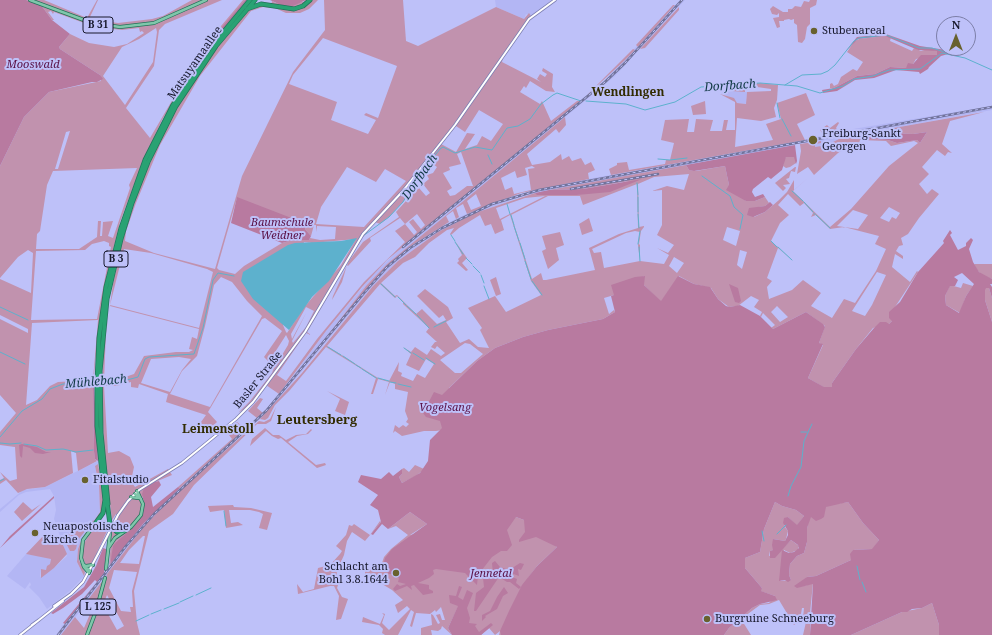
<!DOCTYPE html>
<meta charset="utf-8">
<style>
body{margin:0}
#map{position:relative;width:992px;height:635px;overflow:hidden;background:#bec1f9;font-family:"Noto Serif",serif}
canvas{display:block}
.north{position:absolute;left:936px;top:16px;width:40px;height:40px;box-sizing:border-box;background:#bec1f9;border:1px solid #7c7ea7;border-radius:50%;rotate:0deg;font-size:11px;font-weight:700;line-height:16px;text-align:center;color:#18192d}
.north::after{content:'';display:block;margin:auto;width:14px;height:18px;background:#68612e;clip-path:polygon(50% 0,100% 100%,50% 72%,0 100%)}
</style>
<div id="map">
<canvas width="992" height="635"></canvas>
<div class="north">N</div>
</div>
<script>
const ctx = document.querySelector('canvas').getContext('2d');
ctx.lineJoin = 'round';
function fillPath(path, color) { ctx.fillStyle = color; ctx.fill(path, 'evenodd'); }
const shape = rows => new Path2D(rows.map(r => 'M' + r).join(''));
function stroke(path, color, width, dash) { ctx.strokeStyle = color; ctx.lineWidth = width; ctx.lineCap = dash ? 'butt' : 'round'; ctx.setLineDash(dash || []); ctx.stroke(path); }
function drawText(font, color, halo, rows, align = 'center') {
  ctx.font = font + ' "Noto Serif",serif'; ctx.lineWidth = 4; ctx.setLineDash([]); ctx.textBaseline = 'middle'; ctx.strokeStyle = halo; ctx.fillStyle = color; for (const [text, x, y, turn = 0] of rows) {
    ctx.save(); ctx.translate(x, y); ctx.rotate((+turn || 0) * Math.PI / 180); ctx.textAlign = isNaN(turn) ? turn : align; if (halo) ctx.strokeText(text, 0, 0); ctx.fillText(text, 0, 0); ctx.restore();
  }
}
fillPath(shape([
 [495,0,554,0,531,16,526,14,524,19,496,7],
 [680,0,685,0,615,76,387,264,366,286,314,352,386,267,415,243,459,217,507,198,554,185,792,143,793,146,523,196,471,215,428,239,398,261,373,286,267,413,177,493,145,525,62,635,56,635,62,627,61,626,65,624,143,524,180,488,260,416,276,399,326,331,377,270,417,234,604,81],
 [731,91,747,92,746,104,737,103,733,99,721,93],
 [992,106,992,110,861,134,861,135,839,139,827,145,815,147,815,144,804,144,803,140,847,130],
 [98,461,98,464,95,466,99,484,100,512,82,538,78,549,77,562,84,576,72,589,47,609,39,597,29,587,31,585,30,582,25,589,7,576,26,554,51,558,50,564,46,570,41,569,40,577,54,568,67,556,54,519,56,510,54,496,50,489,26,492,19,495,0,512,0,509,23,490,45,487]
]), '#b3b6f4');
fillPath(shape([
 [26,0,44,0,87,18,97,0,98,0,89,19,118,23,152,19,163,16,192,0,222,0,165,24,159,30,154,66,126,108,150,138,197,58,221,26,243,0,245,0,202,54,162,120,143,161,120,222,106,279,99,323,93,385,94,448,95,459,97,461,78,471,76,453,71,451,73,473,45,487,27,489,18,493,6,480,0,484,0,480,4,478,0,472,10,481,17,479,15,447,0,445,0,432,16,413,0,395,0,319,28,333,28,329,0,315,0,279,31,293,33,253,28,250,18,257,0,278,0,166,24,117,49,92,101,81,100,75,60,49,59,47,70,34,89,43,114,47,127,44,144,33,142,31,140,32,139,28,122,30,95,27,54,12,53,14,51,11,48,12,54,20,52,20,41,5],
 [156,28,157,32,153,62,125,105,103,76,122,47,139,39],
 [70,131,58,169,55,169,66,132],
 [137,168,129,185,130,188,113,238,108,236,113,221,103,222,102,236,100,236,101,221,98,221,97,237,79,249,36,249,37,234,40,231,47,185,53,171],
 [104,241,109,243,109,246,111,247,97,319,31,320,36,251,85,250,92,244],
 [98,320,93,380,58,382,50,386,37,400,26,405,32,323],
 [306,0,318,0,309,9,300,13,286,13,275,8,263,7,251,11,200,76,160,145,136,203,126,231,125,241,154,253,215,269,242,176,293,72,325,30,324,0,403,0,406,41,418,46,496,7,524,19,529,13,531,16,502,56,503,57,502,62,541,82,537,79,540,74,545,77,547,74,542,71,543,68,553,74,552,87,555,92,546,91,530,81,526,88,524,86,520,92,540,104,542,101,551,121,577,101,580,101,387,260,362,287,326,331,279,394,266,385,247,407,238,413,250,401,272,373,274,367,264,357,282,331,265,318,262,319,211,407,208,412,217,422,206,432,200,425,191,436,206,415,166,402,168,394,139,384,138,388,131,387,131,382,116,386,104,386,108,453,119,451,130,457,134,467,131,481,135,487,168,469,172,475,148,485,142,498,144,504,143,514,134,526,116,542,109,567,112,529,119,516,116,514,112,520,104,455,102,389,103,354,113,284,122,243,134,204,143,178,170,120,182,99,219,45,249,10,257,5,271,6,272,1,276,3,303,2],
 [323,38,397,66,378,118,366,113,364,115,376,120,368,134,331,120,337,102,289,84,293,75],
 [479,110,503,124,491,141,482,136,477,145,465,149,475,134,467,133,456,152,441,144,456,126,465,132],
 [461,152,473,186,467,186,455,195,450,196,447,191,452,188,443,173,450,170,449,167,461,164,457,154],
 [430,162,437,167,433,173,427,175,429,179,423,184,430,193,426,196,419,188,415,191,412,188,423,170],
 [347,167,376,182,385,169,406,181,364,227,316,224,321,207],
 [411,190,406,201,396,212,399,217,363,242,349,261,333,296,332,300,342,282,347,265,348,266,371,241,370,238,400,218,405,224,417,214,425,225,421,229,413,219,409,222,417,232,414,235,405,224,395,231,405,242,364,282,317,339,286,381,277,375,306,333,311,335,307,332,360,241,375,222,380,224,389,217,403,202],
 [237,198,307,225,305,229,311,236,314,225,316,225,316,232,317,226,336,227,335,239,320,240,310,238,309,240,293,240,282,243,244,266,235,274,219,270,217,268],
 [356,239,341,265,305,306,287,333,286,332,283,325,304,242,312,243],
 [124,249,151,253,207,269,213,272,199,328,110,305],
 [221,277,232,282,247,301,262,316,210,407,170,394,182,371,197,356,205,326,214,285],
 [110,306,199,329,197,339,192,337,189,349,193,350,189,352,176,352,144,356,134,374,116,380,104,381,106,331],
 [306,307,314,311,306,327,293,343,292,341,306,313,292,339,291,334],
 [286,335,289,341,288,345,276,365,270,360],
 [179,357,191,359,182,370,170,392,141,383,151,359],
 [810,0,817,0,816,5,810,8,810,24,807,27,805,39,802,43,798,42,797,25,794,23,794,19,791,20,789,19,784,20,784,21,779,21,780,27,777,28,773,18,779,17,779,13,777,15,772,14,770,9,773,6,783,12,788,12,788,9,792,9,795,6,801,7,804,1,809,2],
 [673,5,675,5,638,47,636,45],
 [679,7,679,10,645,48,640,49],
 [885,36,891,37,890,41,912,51,914,48,921,51,928,49,938,51,937,55,916,59,913,64,906,68,890,67,875,74,857,76,834,88,830,88,830,84,832,83,834,86,838,84,841,77,853,69,857,71,863,62,847,52,854,42,859,39],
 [633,49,635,50,624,61,586,96],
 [760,83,778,85,777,100,774,108,776,117,761,121,737,118,735,147,773,140,766,124,781,119,777,103,806,93,815,115,797,124,805,140,611,175,609,169,617,165,617,163,627,162,629,170,665,164,666,160,670,160,674,143,661,140,665,120,689,119,687,132,694,132,696,119,713,120,710,131,722,131,724,120,728,120,726,130,735,130,735,102,720,94,734,98,737,103,746,104,747,92,771,91,771,89,757,87,745,88,745,92,731,91,731,85],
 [705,101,706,114,693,115,691,106],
 [984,112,950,121,942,144,952,153,948,152,945,156,937,150,922,167,929,174,919,184,927,194,932,189,939,194,919,218,908,234,901,238,903,245,899,246,896,251,903,256,903,259,895,254,892,267,910,282,917,271,918,272,895,307,892,321,889,324,873,328,856,349,832,383,832,387,825,388,808,378,823,345,819,343,825,326,806,312,773,329,771,328,775,325,763,313,761,317,760,316,762,312,754,307,759,300,751,296,738,306,729,307,718,299,711,288,694,284,679,276,661,302,644,285,644,276,614,295,604,298,609,314,614,310,615,312,603,319,548,330,523,337,495,348,477,361,449,388,482,424,436,431,424,431,402,436,395,431,393,433,395,425,399,428,403,425,406,427,409,424,406,422,408,419,405,411,408,392,395,389,395,384,390,382,385,395,389,382,378,379,373,394,371,394,376,378,326,347,290,390,275,405,268,418,265,420,260,419,302,373,373,286,398,261,438,232,475,213,535,193,537,194,577,195,629,181,583,189,549,190,625,176,686,165,689,170,696,171,725,166,729,185,746,201,755,201,765,197,769,203,765,206,759,207,754,217,765,212,779,200,787,192,794,180,794,190,808,178,793,191,830,227,851,209,889,166,918,143,914,141,891,146,886,141,860,140,859,143,854,142,838,153,814,175,808,167,797,174,801,151,800,144,821,141,821,143,815,144,815,147,827,145,839,139,860,135,860,134],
 [927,132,920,143,917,140,897,143,888,140,859,138,887,133,913,134],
 [689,174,684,190,667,186,652,191,662,190,662,225,657,235,674,245,668,253,657,248,669,255,664,264,640,261,640,245,639,244,641,231,644,227,644,226,639,227,638,184,654,177],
 [637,184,638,228,619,234,589,248,595,270,546,280,543,280,541,273,532,279,511,215,548,196,580,196,583,205],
 [788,194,800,206,804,203,813,213,811,217,816,215,830,229,844,227,879,236,875,244,886,249,876,271,855,303,844,299,832,318,811,306,821,293,803,280,792,290,769,299,767,287,772,281,767,278,778,248,793,261,771,241,780,223,789,215,778,205],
 [545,196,500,219,496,208,525,198],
 [889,207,900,213,896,219,892,217,889,222,880,218],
 [853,210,868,215,858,229,837,226],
 [480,215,485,226,491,224,495,234,504,230,501,220,510,215,531,281,541,295,506,312,495,296,468,308,482,328,480,330,489,348,478,347,469,339,460,343,446,322,453,318,448,307,425,289,417,296,439,318,443,315,446,320,437,324,422,309,416,314,397,295,395,296,381,283,403,263,415,257,429,243,447,230,454,228,450,234,451,235,459,228],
 [727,227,740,231,736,246,723,240],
 [635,231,640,232,638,245,640,261,604,268,601,252,594,253,592,249,626,233],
 [740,250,747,252,742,269,737,265],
 [674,257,684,263,677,273,669,266],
 [877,272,886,275,872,305,865,316,852,311],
 [380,284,395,298,397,296,403,302,403,304,429,328,426,332,437,342,435,342,431,347,435,349,437,346,445,353,441,356,431,349,427,355,415,347,411,352,403,347,411,354,406,365,419,371,426,359,434,364,425,378,417,374,413,381,401,376,402,373,398,371,399,362,389,381,378,378,327,346],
 [777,306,788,317,780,322,771,312],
 [465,343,470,344,483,354,461,373,455,373,440,360],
 [565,117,566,125,559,133,556,129,527,154,532,165,550,162,561,154,562,160,569,156,572,161,581,158,585,165,591,162,595,170,588,173,589,179,521,193,467,214,463,204,456,208,459,217,456,219,453,211,446,216,449,222,408,248,378,276,314,353,366,286,387,264],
 [532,166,535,168,528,169,531,190,514,194,512,187,505,190,501,178,515,171,517,178,527,175,525,168],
 [476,194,481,206,471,210,467,201],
 [838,122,839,123,836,128,839,132,845,128,846,132,824,136,820,130,827,125,830,128],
 [792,156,796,158,796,163,790,167,786,168,783,166,784,160,786,157],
 [795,167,796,167,795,172,791,171,789,178,786,179,790,184,783,185,786,188,783,191,775,183],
 [589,218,593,231,582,235,579,224],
 [560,232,564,245,556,248,559,260,548,269,542,251,546,249,542,236],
 [455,241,467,258,462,263,468,270,466,271,457,263,459,261,458,259,462,255],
 [974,264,992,264,992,279,983,276,977,270],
 [496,277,501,294,496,296,490,280],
 [963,283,973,286,966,296,960,313,946,305,945,296,950,285,961,288],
 [985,288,989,288,992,298,992,322,985,300],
 [327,391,349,402,345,415,335,411,340,399],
 [260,398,263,399,257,408,263,413,257,418,248,411],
 [276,407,271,421,266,424,257,424,194,485,173,514,149,531,134,591,137,623,140,635,88,635,107,574,145,525,177,493,259,421,264,422,270,419],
 [143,536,145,536,139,564,120,563,129,550],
 [114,570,137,572,132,591,133,607,130,607,131,612,121,611,109,588],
 [107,595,124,626,117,630,103,605],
 [255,420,180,488,178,487,232,439,226,431,237,422,245,429],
 [265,428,273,435,279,435,286,440,296,435,306,434,311,429,312,430,308,434,297,436,288,442,316,465,325,463,326,465,317,468,281,438,278,439,272,436,266,431,250,446,252,439],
 [98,464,104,497,103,510,81,543,79,560,85,572,84,576,77,562,78,549,82,538,100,512,99,484,95,466],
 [415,465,424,469,422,471,416,476,402,483,399,477,402,474,402,469,404,468,409,472],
 [23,502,32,510,41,504,22,521,14,512],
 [775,502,782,506,796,510,804,516,797,526,788,517,784,526,788,531,786,539,785,541,773,539,773,541,774,550,770,551,769,556,779,552,791,540,799,546,798,550,790,553,784,550,780,581,791,580,789,575,790,564,797,556,804,553,807,542,807,528,809,519,811,516,824,513,825,507,829,505,848,502,863,523,879,540,873,549,853,550,851,560,816,576,807,577,804,586,813,583,810,613,810,635,803,635,806,622,803,618,804,608,802,608,800,620,794,625,779,600,769,604,760,605,741,619,751,635,724,635,729,628,752,608,760,604,769,603,775,596,760,591,762,588,745,568,745,558,760,552,764,529],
 [233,505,234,507,251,508,272,513,267,530,259,528,263,514,259,512,250,510,229,510,231,523,238,522,243,525,226,528,224,510,210,512,208,506],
 [410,512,427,524,410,535,516,517,524,520,557,547,537,566,528,578,527,635,499,635,500,631,495,635,489,628,481,635,455,635,458,607,448,628,452,635,442,626,441,629,438,631,431,630,432,635,421,635,421,628,432,625,431,614,433,615,438,624,440,623,436,615,440,614,442,620,445,620,441,607,436,612,435,610,430,614,416,613,412,627,410,626,414,612,411,610,398,635,385,635,382,633,383,629,379,625,362,622,363,617,380,624,384,615,382,613,385,614,382,623,389,630,410,609,407,606,398,613,395,605,403,600,392,590,377,581,370,573,365,574,365,571,381,566,384,557,391,549,408,535,396,526,388,529],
 [94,520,78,540,76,549,74,551,70,551,63,537],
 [380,521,381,522,365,541,352,532,347,541,344,555,337,571,336,581,339,582,337,588,342,597,348,599,341,619,336,620,339,596,334,586,330,586,298,594,297,584,303,592,314,589,318,568,330,565,340,554,342,551,336,546,346,535,349,525,352,526,354,524,370,535],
 [98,525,103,525,108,529,93,561,90,565,86,565,83,559,83,545,93,528],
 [45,534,54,538,59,536,67,554,54,568,41,578,41,569,46,570,47,566,50,564,51,559,26,554],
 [103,580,97,604,86,635,61,635,75,617,84,628,93,607,87,601],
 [932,603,939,625,939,635,851,635,902,612,922,608]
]), '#c192ae');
fillPath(shape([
 [0,0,26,0,41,5,52,20,70,34,59,47,60,49,100,75,103,79,97,82,92,82,49,92,24,117,0,166],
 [245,0,247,0,210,45,180,89,152,140,185,79,218,32],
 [270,0,306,0,293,6,281,5],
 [886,34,920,46,946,50,953,56,948,54,941,56,929,67,928,69,920,74,919,72,896,70,874,78,855,80,837,91,823,93,822,90,834,88,857,76,875,74,890,67,906,68,908,63,913,64,921,55,937,55,937,51,918,50,885,36,858,39,846,51,857,37],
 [927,132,920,143,917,140,897,143,888,140,858,138,887,133,913,134],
 [795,145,797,161,796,164,794,157,786,157,782,170,771,179,768,177,753,189,752,192,755,197,763,194,765,197,755,201,746,201,726,190,729,185,725,166,694,171,689,170,686,165],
 [642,179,610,192,577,195,537,195,535,193,549,190,583,189],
 [237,197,307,224,305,229,311,236,309,240,293,240,282,243,231,223],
 [770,202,773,205,765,212,753,217,747,215,749,208,765,206],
 [950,230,952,233,950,235,958,250,966,246,966,243,971,238,973,240,969,249,973,262,979,272,992,279,992,284,990,284,992,287,992,298,989,288,986,288,985,290,985,300,992,322,992,635,939,635,939,625,932,603,922,608,912,609,907,612,902,612,851,635,810,635,813,584,797,588,794,586,807,577,816,576,851,560,850,554,853,550,872,549,879,540,863,523,848,502,826,507,824,517,821,519,816,521,811,517,807,528,807,542,804,553,797,556,790,564,789,575,791,580,788,582,785,580,779,581,782,550,789,553,794,552,799,548,798,545,791,540,775,558,770,558,770,551,773,550,772,545,773,539,785,541,788,535,788,531,783,523,784,518,788,517,797,525,804,516,796,510,782,506,775,502,764,529,760,552,745,558,745,568,762,588,761,591,775,596,777,600,760,604,752,608,729,628,724,635,501,635,500,631,509,611,522,585,537,566,557,547,536,537,519,542,519,540,525,532,524,520,516,517,507,530,512,545,507,551,501,551,492,557,478,575,477,585,465,573,436,569,433,570,434,574,429,578,418,583,429,585,429,589,433,591,433,593,423,595,414,585,411,586,412,590,407,586,395,591,393,589,397,584,400,586,406,584,398,582,399,578,395,574,389,574,386,570,383,571,382,569,385,558,392,549,427,524,410,512,388,529,382,524,373,535,371,534,381,522,378,510,370,505,378,495,358,482,361,475,381,479,389,472,393,476,402,469,402,474,399,477,402,483,420,473,428,461,430,440,442,428,440,421,426,417,423,413,434,392,442,395,477,361,495,348,523,337,548,330,603,319,615,312,611,296,614,295,611,285,635,277,645,276,644,285,661,301,678,276,694,284,710,287,718,299,726,306,730,307,740,305,760,316,773,329,806,312,823,324,825,327,819,343,823,344,808,378,824,387,832,387,832,383,856,349,874,328,880,322,886,322,889,324,892,321,889,318,889,312,900,302,918,272,944,243,943,241],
 [962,273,974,284,966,296,959,313,946,305,945,296,950,286,955,286,958,280,954,277],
 [729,284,738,288,741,301,739,303,735,302],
 [93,385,94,385,98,461,95,459,94,451],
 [22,444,37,447,46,452,51,452,43,454,35,453,30,448,23,446,22,458,20,456,19,445],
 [159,481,161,485,151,497,153,507,178,487,180,488,143,524,110,565,113,546,116,542,134,526,143,514,144,504,142,494,144,488,154,482],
 [54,496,54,498,0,548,10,536],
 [103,548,106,549,106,554,104,573,65,624,63,623,97,582,95,580,82,594,63,608,53,614,51,613,84,587,96,566],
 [495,561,500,567,509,570,520,563,524,564,521,570,518,569,519,576,511,573,507,575,517,579,516,583,521,587,519,589,510,582,507,582,499,577,476,611,474,611,476,593,484,587,483,578,487,579,493,574,492,563],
 [459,586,462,587,458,597,463,600,467,590,473,593,467,608,470,618,469,623,477,624,475,626,479,632,491,623,493,625,481,635,452,635,448,628,458,606,450,603,449,595,456,596],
 [504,587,508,593,503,596,497,609,485,616,486,617,482,621,482,615,490,611,497,597]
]), '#b87aa0');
fillPath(shape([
 [357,238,329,281,312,297,289,330,253,299,241,281,243,272,288,245,295,243,341,241]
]), '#5db1cd');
stroke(shape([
 [785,85,802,75,821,74,828,71,835,65,854,41,859,38,886,35,919,48,932,48,951,54],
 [586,101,626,104,645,110,675,102,701,87,760,83,797,86,820,93,843,86,854,79,873,76,889,70,920,69,942,53,965,58,992,70],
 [777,103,780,118],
 [782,119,791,136],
 [488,155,492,164],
 [658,159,670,160,687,158],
 [702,176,730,196,734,207,743,215,740,229],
 [637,183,638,195],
 [792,191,803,201],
 [638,197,638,212],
 [804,202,813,212],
 [507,204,510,214],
 [638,214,639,228],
 [814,214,815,214],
 [511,215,514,225],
 [816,215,830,228],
 [514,226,519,241],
 [451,235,455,241],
 [363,236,389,217,403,202,423,170,440,149,443,147,455,153,475,147,492,150,507,128,518,126,530,119,541,104,553,95,557,93,581,101],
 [771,241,777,247],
 [455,242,463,254],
 [520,243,525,259],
 [638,244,640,231],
 [639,247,640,261],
 [778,247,792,260],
 [466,258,472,264],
 [525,261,531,279],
 [473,266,480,273],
 [481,275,484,283],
 [532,281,542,295],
 [381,284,395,297],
 [484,286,489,299],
 [398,297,406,305],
 [407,306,416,314],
 [0,307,28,320],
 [417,315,429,328],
 [434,327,446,321],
 [328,347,341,355],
 [404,348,411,353],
 [0,352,25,364],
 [413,353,424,360],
 [343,356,355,364],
 [426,358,435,364],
 [356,365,361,368],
 [362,369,376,378],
 [378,378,389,381],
 [390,382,396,383],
 [102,383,116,383,138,377,145,359,149,357,194,354,203,328,213,280,218,273,234,276],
 [398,384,411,387],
 [801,432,807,432],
 [0,437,22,411,42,399,50,389,63,384,95,383],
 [0,443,10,444,21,443],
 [24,444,37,446,46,450,63,449,76,452,93,450],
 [0,481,4,479],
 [788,496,791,486,801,467,804,441,812,424],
 [224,511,226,526],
 [762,531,764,541],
 [777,534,786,525],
 [857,566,860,580],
 [862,582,866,592],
 [196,595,211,588],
 [180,602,193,596],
 [164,609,179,603],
 [151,614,161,610],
 [136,621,149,615]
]), '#5db1cd', 1);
stroke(shape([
 [105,578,106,569]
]), '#9d9fd0', 2.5, [2.5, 1]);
const secondary = shape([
 [118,515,128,501,139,490,182,463,236,419,253,402,305,332,363,234,402,192,455,125,529,19,555,0],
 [54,606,71,594,83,582,98,554],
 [32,625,39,620],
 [20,635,63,601]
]);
const primary = shape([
 [30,0,92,23,120,27,154,23,206,0],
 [135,494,141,499],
 [131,497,138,498],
 [109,547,115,538,131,527,141,515,143,504,137,491],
 [83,564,90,571],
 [86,566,93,565],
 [106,569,110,533],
 [89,573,84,567,81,558,83,540,95,524,104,524,108,528],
 [87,635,96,611,105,578]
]);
const highway = shape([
 [247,9,261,4,294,9,303,6,310,0],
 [107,502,110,524],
 [108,504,101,433,100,371,107,299,121,239,132,203,148,162,176,106,216,46,255,0],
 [95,524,103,513,105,500,97,426,97,383,99,338,106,287,121,228,145,160,173,105,210,48,250,0],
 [113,528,117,532,124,531]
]);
stroke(secondary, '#7e80b3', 3.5);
stroke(primary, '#23725a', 4);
stroke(highway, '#23725a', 5);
stroke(secondary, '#fff', 2);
stroke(primary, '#7fc7ab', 2.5);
stroke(highway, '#29a273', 3.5);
const rail = shape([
 [571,189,658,174],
 [403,247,605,82,625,63,682,0],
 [58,635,126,546,154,514,266,411,364,293,387,267,410,248,442,228,492,204,539,190,992,107]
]);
stroke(rail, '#71739b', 2.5);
stroke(rail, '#bec1f9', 1, [3]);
const secondaryBridge = shape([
 [98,554,118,515]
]);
stroke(secondaryBridge, '#7e80b3', 3.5, []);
stroke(secondaryBridge, '#fff', 2);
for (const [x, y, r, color] of [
 [814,31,4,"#68612e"],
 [813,140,5,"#68612e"],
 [85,480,4,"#68612e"],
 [35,533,4,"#68612e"],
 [396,573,4,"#68612e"],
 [707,619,4,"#68612e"]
]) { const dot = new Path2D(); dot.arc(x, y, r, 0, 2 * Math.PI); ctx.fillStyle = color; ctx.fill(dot); stroke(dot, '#bec1f9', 1.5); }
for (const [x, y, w] of [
 [98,25,30],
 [116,259,24],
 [98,607,36]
]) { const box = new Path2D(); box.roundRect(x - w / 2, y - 8, w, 16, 3); ctx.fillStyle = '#bec1f9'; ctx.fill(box); stroke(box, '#18192d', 1); }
drawText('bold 10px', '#18192d', null, [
 ["B 31",98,25],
 ["B 3",116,259],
 ["L 125",98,607]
]);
drawText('11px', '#18192d', '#bec1f9', [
 ["Stubenareal",822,31],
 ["Freiburg-Sankt",822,134],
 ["Georgen",822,147],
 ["Fitalstudio",93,480],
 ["Neuapostolische",43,527],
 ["Kirche",43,540],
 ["Schlacht am",388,567,"right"],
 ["Bohl 3.8.1644",388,580,"right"],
 ["Burgruine Schneeburg",715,619]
], 'left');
drawText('11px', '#18192d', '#bec1f9', [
 ["Matsuyamaallee",195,63,-55],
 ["Basler Straße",258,380,-51]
]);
drawText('italic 11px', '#5a1045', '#bec1f9', [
 ["Mooswald",33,65],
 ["Baumschule",282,223],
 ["Weidner",282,236],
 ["Vogelsang",445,408],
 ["Jennetal",491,574]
]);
drawText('italic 12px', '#123a46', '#bec1f9', [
 ["Dorfbach",730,86,-4],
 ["Dorfbach",420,177,-55],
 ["Mühlebach",96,382,-5]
]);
drawText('bold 12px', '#322c01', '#bec1f9', [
 ["Wendlingen",628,93],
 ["Leimenstoll",218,430]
]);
drawText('bold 13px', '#322c01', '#bec1f9', [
 ["Leutersberg",317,420]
]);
</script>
